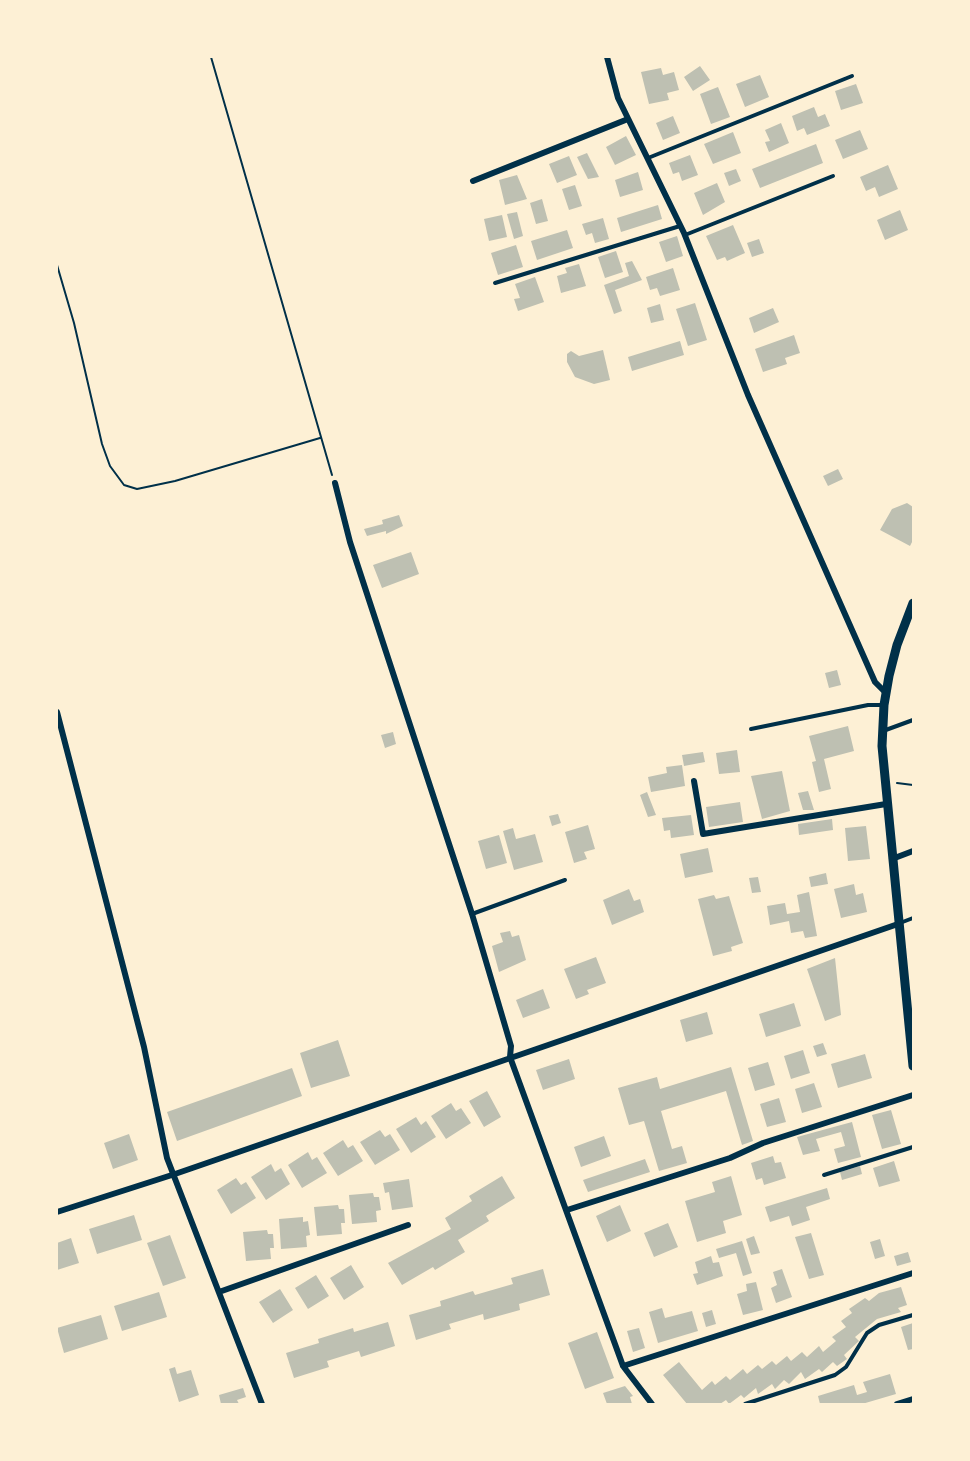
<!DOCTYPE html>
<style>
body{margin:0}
#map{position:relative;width:970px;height:1461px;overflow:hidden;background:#fdf0d5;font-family:Literata,serif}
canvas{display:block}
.frame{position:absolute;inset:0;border:58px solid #fdf0d5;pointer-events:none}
</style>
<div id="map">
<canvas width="970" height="1461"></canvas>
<div class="frame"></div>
</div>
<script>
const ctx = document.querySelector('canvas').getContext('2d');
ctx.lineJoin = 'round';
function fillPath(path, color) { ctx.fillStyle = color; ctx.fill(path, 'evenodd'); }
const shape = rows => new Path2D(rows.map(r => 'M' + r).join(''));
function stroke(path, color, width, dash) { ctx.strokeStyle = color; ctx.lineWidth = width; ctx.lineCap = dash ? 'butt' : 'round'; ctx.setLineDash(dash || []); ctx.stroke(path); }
fillPath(shape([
 [700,66,710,80,693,91,684,77],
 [661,68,663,75,674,72,679,90,667,93,669,100,649,104,641,72],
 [760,75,769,97,745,107,736,84],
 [856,84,863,103,841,110,835,91],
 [718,87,730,117,711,124,700,94],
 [814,107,818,117,825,114,830,126,807,135,804,128,797,131,792,116],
 [673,116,680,133,663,140,656,123],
 [781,123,789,143,769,152,765,142,770,141,765,130],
 [860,130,868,149,843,159,835,140],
 [733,132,741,153,713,164,704,144],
 [626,136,636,155,615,165,606,147],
 [816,144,823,163,760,188,752,169],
 [587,153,599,177,588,179,577,157],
 [690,155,698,175,682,181,679,172,673,174,669,163],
 [569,156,577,175,557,183,549,164],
 [888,165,898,189,879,197,875,187,866,191,860,177],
 [736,169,741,181,729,186,724,173],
 [638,172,643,190,620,197,615,180],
 [517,175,527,199,505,205,499,180],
 [717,183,725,202,703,215,694,193],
 [575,185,582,206,569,210,562,189],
 [542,199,548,221,536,224,530,203],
 [658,205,662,219,621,232,617,218],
 [900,210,908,230,885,240,877,220],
 [517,212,523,236,514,239,507,214],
 [502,215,507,237,489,241,484,219],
 [603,218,609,239,595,243,592,233,586,235,582,224],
 [733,225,745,253,727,261,725,257,717,260,706,236],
 [567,230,573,248,537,260,531,241],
 [677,236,683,256,666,262,659,242],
 [759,239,764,253,752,257,747,243],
 [516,245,523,267,498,275,491,253],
 [616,251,623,272,605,278,598,257],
 [632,261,642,280,615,290,622,311,614,314,604,285,629,276,625,263],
 [579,264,586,286,561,293,557,276,567,273,565,268],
 [673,268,680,290,660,296,657,288,650,290,646,277],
 [535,277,544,302,518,311,514,299,520,298,515,284],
 [695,303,707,340,688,346,676,309],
 [660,304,664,320,651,323,647,308],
 [773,308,779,322,754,333,749,318],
 [794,335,800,353,785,358,787,364,763,372,755,349],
 [680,341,684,355,632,371,628,357],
 [603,350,610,380,594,384,575,377,567,362,567,354,571,351,579,356],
 [838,469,843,479,828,486,823,476],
 [907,503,913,507,913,540,910,546,880,530,892,509],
 [399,515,403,526,386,534,386,531,367,536,364,529,383,524,382,520],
 [411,552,419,574,382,588,373,565],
 [837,670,841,685,829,688,825,673],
 [848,726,854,751,824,759,831,789,819,792,812,762,816,761,809,736],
 [393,732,396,744,385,748,381,735],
 [737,750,740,772,719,774,716,753],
 [703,752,705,762,684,766,682,755],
 [682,765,685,786,651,792,648,777,667,773,666,767],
 [782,771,790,811,762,819,751,776],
 [808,791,814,810,803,810,798,793],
 [647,792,656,815,648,817,640,795],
 [740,802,743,822,709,827,706,807],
 [558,814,561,823,552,826,549,816],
 [691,815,694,835,671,838,670,830,664,831,662,818],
 [832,819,833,830,799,835,798,824],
 [588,825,595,849,584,852,587,859,574,863,565,832],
 [866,826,870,859,848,861,845,828],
 [513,828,516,839,535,834,543,862,514,870,503,831],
 [499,835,507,863,486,869,478,841],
 [708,848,713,872,685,878,680,854],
 [826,873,828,884,811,887,809,877],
 [758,877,761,892,752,893,749,878],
 [854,884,856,895,863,893,867,912,841,918,834,889],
 [629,889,634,901,640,899,644,912,612,925,603,900],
 [809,892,817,936,805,938,803,931,791,933,789,921,770,925,767,906,785,903,787,914,800,912,797,895],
 [714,895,716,899,729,896,743,943,731,947,732,951,713,956,698,899],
 [510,931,512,937,519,935,526,960,499,972,492,946,503,942,500,933],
 [596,957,606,983,587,990,589,994,576,999,564,969],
 [835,958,841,1015,825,1021,807,969],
 [543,989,550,1008,523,1018,516,1000],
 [794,1003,801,1026,766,1037,759,1014],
 [707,1012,713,1034,686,1042,680,1020],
 [338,1040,350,1076,311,1088,300,1053],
 [823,1043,827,1054,817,1057,813,1046],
 [803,1050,810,1073,791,1079,784,1056],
 [865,1054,872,1078,838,1088,831,1064],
 [569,1059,575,1079,543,1090,536,1070],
 [768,1062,775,1085,755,1091,748,1068],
 [731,1067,753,1141,742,1145,726,1091,661,1111,672,1149,682,1146,687,1163,659,1171,644,1121,629,1125,618,1088,657,1077,660,1089],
 [292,1068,302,1096,177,1141,167,1112],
 [814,1083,822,1107,802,1113,795,1089],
 [487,1091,501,1117,484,1127,469,1101],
 [779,1098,786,1122,767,1127,760,1104],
 [451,1103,456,1111,461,1108,471,1123,446,1139,431,1116],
 [891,1110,901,1144,882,1149,872,1115],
 [416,1117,421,1125,426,1121,436,1137,411,1153,396,1129],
 [852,1122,861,1157,838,1163,834,1149,845,1146,841,1132,816,1139,820,1151,803,1155,797,1137],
 [380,1130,385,1137,390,1134,400,1150,375,1165,360,1142],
 [129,1134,138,1160,113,1169,104,1143],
 [604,1136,611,1156,581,1167,574,1147],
 [343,1140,348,1148,353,1145,363,1161,338,1176,323,1153],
 [308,1152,312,1160,317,1157,327,1173,302,1188,288,1165],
 [773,1156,775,1163,781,1162,786,1178,764,1185,762,1178,756,1180,751,1163],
 [645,1159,650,1172,588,1192,583,1180],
 [894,1161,900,1181,879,1187,873,1168],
 [271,1164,275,1172,281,1168,290,1184,266,1200,251,1177],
 [860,1166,862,1174,842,1180,840,1172],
 [502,1176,515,1198,486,1216,489,1221,458,1240,465,1252,435,1270,433,1267,402,1285,388,1263,451,1229,445,1218,472,1201,469,1196],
 [731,1176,742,1215,723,1221,726,1233,697,1242,685,1201,715,1192,712,1182],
 [236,1178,241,1185,246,1182,256,1198,231,1214,217,1190],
 [409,1179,413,1207,392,1210,389,1192,385,1193,383,1183],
 [827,1188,830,1199,806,1207,810,1220,792,1226,789,1216,770,1222,765,1207],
 [373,1193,374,1197,379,1197,381,1210,376,1211,377,1222,352,1224,349,1195],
 [338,1205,339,1209,344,1209,345,1223,341,1223,342,1234,317,1236,314,1207],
 [620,1205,631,1231,607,1242,596,1216],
 [134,1215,142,1240,97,1254,89,1229],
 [303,1217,303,1222,308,1221,310,1235,306,1236,307,1247,281,1249,279,1219],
 [668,1223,678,1247,654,1257,644,1233],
 [267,1230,268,1234,273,1234,274,1248,270,1248,271,1259,246,1261,243,1232],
 [811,1233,824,1275,809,1279,795,1237],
 [170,1235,186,1278,163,1286,147,1243],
 [754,1236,760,1253,751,1255,746,1239],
 [71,1238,79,1263,57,1270,57,1243],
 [880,1239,885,1256,875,1259,870,1242],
 [742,1241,752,1273,743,1276,736,1253,719,1258,716,1249],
 [908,1252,911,1262,897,1266,894,1256],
 [711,1256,713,1263,719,1262,723,1276,697,1285,693,1274,698,1273,695,1262],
 [351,1265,364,1287,344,1300,330,1278],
 [543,1269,550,1295,519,1304,520,1310,484,1320,483,1314,449,1324,451,1329,416,1340,409,1315,441,1306,440,1301,473,1291,475,1295,513,1284,511,1278],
 [782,1269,792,1297,776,1303,771,1288,777,1285,773,1272],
 [316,1275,329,1296,308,1309,295,1288],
 [756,1282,763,1310,743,1315,737,1294,747,1291,746,1284],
 [901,1287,907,1305,898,1308,901,1312,877,1319,855,1337,859,1341,844,1355,847,1359,837,1366,833,1362,822,1372,819,1369,805,1379,801,1372,789,1384,784,1380,775,1389,772,1384,758,1394,756,1388,744,1398,741,1395,729,1404,726,1400,720,1404,687,1404,663,1375,679,1362,702,1390,712,1381,715,1385,726,1376,730,1380,743,1369,747,1374,758,1365,762,1369,772,1361,776,1365,787,1356,791,1361,802,1352,807,1357,819,1346,823,1352,836,1341,832,1337,846,1327,841,1321,852,1313,849,1309,865,1298,869,1301,879,1293],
 [280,1289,293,1310,273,1323,259,1302],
 [159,1292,167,1317,122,1331,114,1306],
 [662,1308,665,1318,692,1311,698,1331,658,1343,649,1312],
 [712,1310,716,1324,706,1327,702,1313],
 [101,1315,108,1339,64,1353,57,1328],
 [388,1322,395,1346,361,1357,359,1351,327,1361,329,1367,294,1378,286,1353,319,1343,318,1339,353,1328,354,1332],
 [913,1323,913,1349,908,1350,901,1327],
 [639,1328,645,1348,633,1352,627,1331],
 [597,1332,614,1378,585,1389,568,1343],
 [175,1367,177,1374,191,1370,199,1395,179,1402,169,1369],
 [890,1374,896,1394,862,1404,820,1404,818,1396,854,1385,857,1395,867,1392,863,1382],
 [625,1386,633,1396,630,1397,632,1404,607,1404,603,1393],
 [243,1388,246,1397,237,1400,239,1404,221,1404,219,1395]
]), '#bec0b2');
stroke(shape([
 [211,57,332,475],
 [57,265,74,323,102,444,110,466,124,485,137,489,175,481,320,438],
 [897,783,913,785]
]), '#003049', 2);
stroke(shape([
 [648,158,852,76],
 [685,235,833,176],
 [495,283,680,226],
 [751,729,868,705,883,705],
 [883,731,913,720],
 [472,914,565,880],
 [900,923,913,918],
 [824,1175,913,1147],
 [745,1404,835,1375,846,1367,867,1333,879,1325,913,1315]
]), '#003049', 4);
stroke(shape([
 [607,57,618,98,684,233,748,395,875,682,885,692],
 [473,181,628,119],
 [335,483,350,542,472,914,511,1046,510,1057,623,1366,652,1404],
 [57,712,144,1047,167,1158,262,1404],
 [694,781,703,834,886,804],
 [892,859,913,851],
 [567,1210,730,1158,763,1143,913,1095],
 [57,1212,175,1174,898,924],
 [219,1292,408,1225],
 [623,1366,913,1273],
 [897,1404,913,1399]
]), '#003049', 6);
stroke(shape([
 [913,603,897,645,889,676,884,705,882,746,913,1066]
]), '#003049', 9);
</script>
